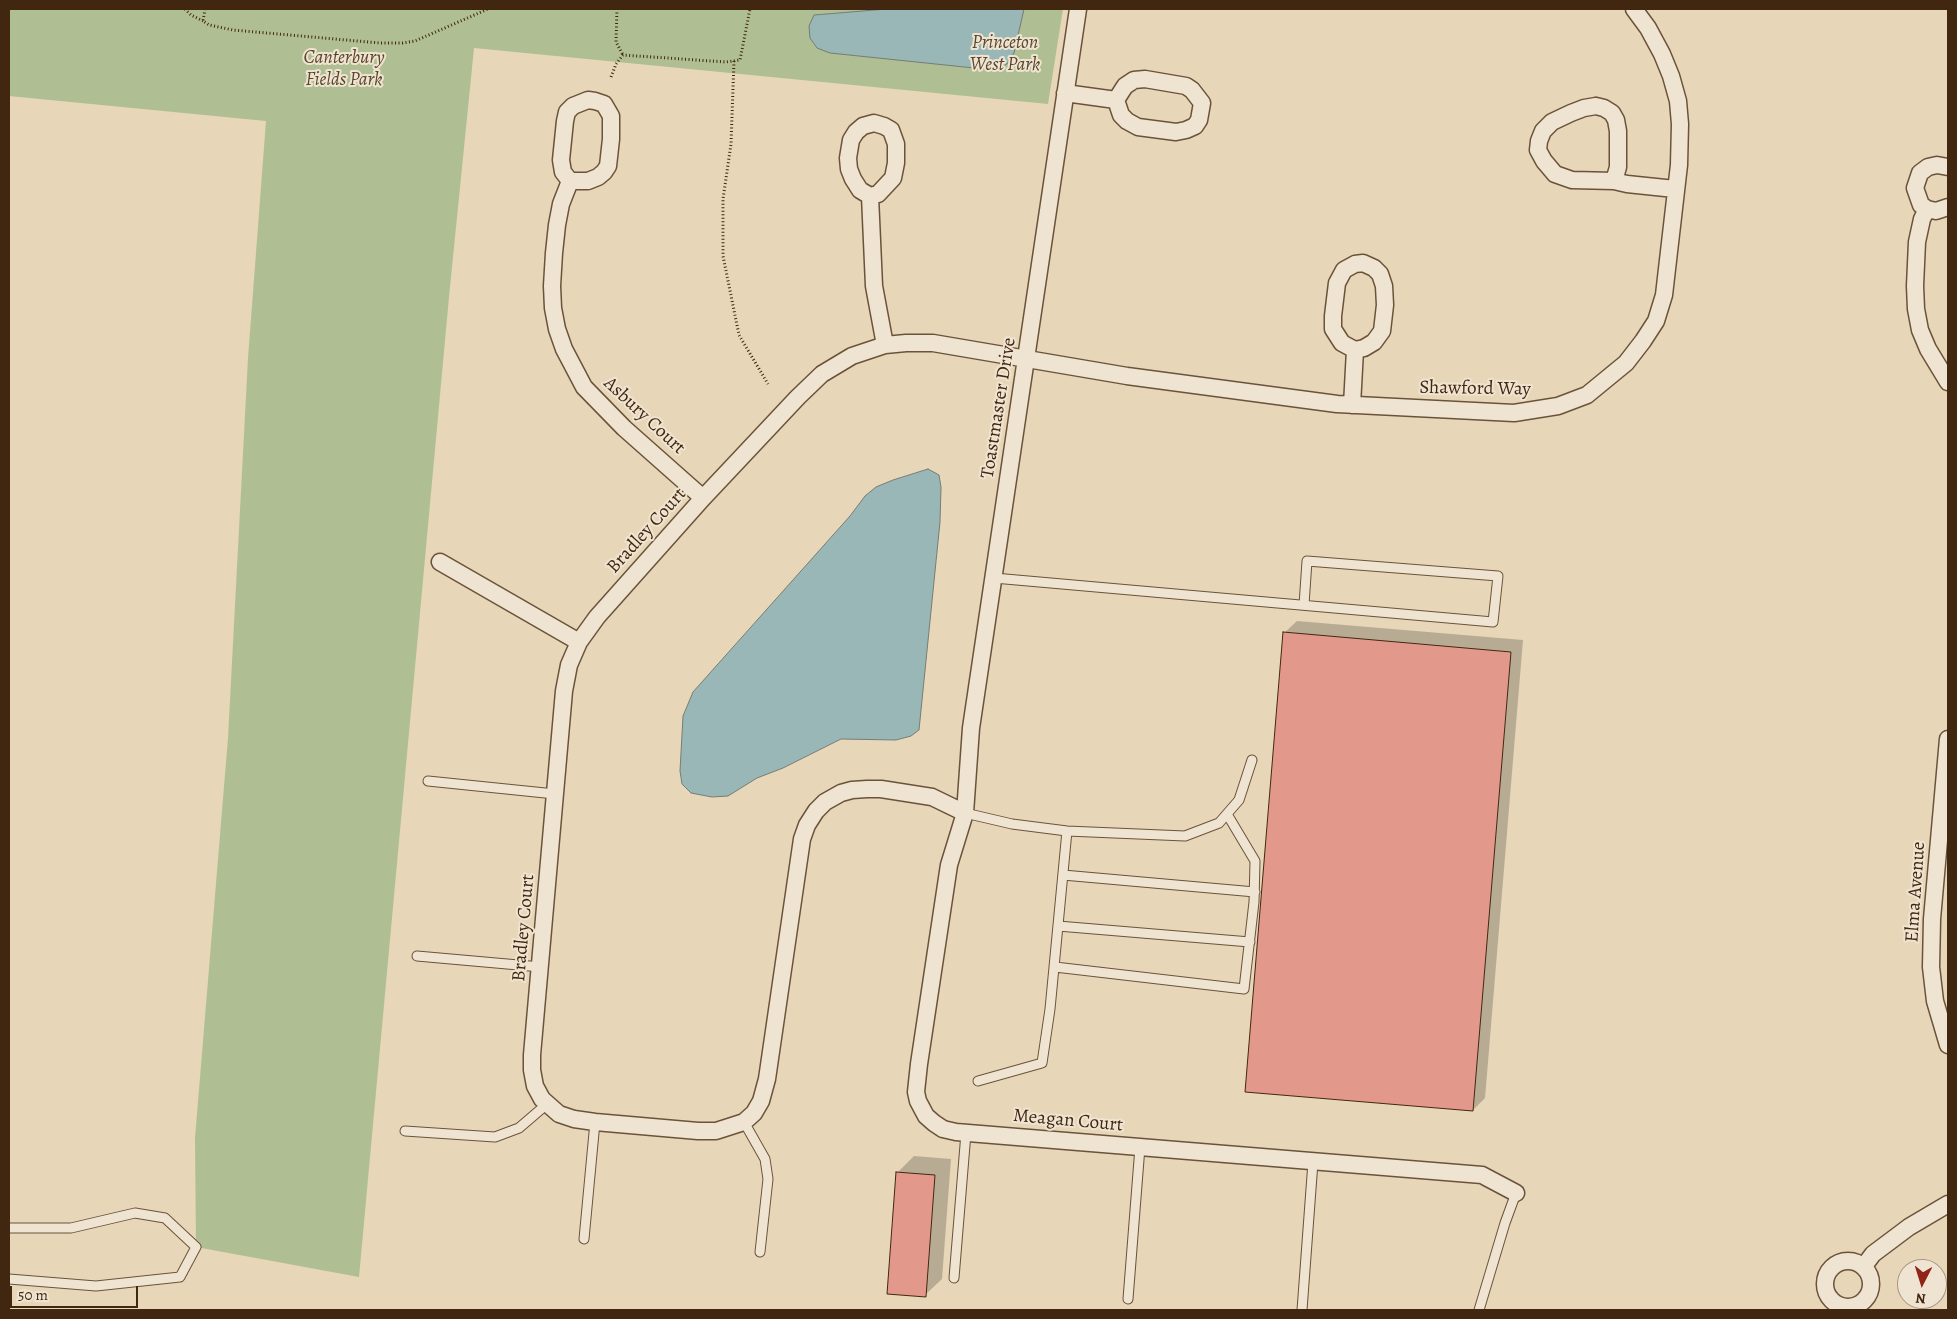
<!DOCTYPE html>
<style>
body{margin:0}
#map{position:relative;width:1957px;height:1319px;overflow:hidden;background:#e7d6b8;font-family:Alegreya,serif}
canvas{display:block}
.frame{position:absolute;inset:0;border:10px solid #422710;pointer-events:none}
.north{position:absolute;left:1897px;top:1259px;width:50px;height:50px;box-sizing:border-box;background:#efe4d1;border:1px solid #aa9884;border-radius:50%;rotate:185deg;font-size:14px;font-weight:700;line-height:20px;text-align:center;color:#422710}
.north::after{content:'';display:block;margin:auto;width:18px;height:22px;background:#8f2418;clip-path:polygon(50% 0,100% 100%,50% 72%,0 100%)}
.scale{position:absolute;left:10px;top:1286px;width:128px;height:22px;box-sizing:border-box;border:2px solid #422710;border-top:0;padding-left:6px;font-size:15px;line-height:18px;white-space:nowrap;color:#422710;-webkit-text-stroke:4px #efe4d1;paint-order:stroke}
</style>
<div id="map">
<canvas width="1957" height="1319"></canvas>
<div class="frame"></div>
<div class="north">N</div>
<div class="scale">50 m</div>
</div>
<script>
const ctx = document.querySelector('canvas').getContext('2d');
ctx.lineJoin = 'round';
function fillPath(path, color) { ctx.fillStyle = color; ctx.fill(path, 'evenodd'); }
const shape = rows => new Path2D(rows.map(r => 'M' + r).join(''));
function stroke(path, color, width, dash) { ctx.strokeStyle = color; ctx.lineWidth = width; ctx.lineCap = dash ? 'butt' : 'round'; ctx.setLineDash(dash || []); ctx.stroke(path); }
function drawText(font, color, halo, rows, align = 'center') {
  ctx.font = font + ' Alegreya,serif'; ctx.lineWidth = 4; ctx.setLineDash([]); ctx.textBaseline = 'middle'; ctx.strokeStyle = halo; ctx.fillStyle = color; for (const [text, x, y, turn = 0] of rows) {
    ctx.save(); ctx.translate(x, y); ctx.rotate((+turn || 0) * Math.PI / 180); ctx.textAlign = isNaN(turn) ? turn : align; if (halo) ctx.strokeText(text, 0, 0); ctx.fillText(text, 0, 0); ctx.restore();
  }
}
fillPath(shape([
 [9,9,1063,9,1048,104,474,48,449,297,359,1277,196,1247,195,1138,228,738,248,358,266,121,9,96]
]), '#afbf93');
const water = shape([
 [887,9,1024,9,1014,53,1009,62,1004,66,994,68,974,68,830,53,817,48,810,38,809,26,814,15,887,9],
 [928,469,939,475,941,487,940,522,919,730,911,736,896,740,841,739,783,768,757,778,728,796,712,797,691,793,682,784,680,771,683,716,693,692,850,516,865,496,876,487,893,480,928,469]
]);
fillPath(water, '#98b7b6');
stroke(water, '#767d74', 1);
fillPath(shape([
 [1297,621,1523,640,1485,1098,1473,1110,1284,633],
 [914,1156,951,1159,942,1279,925,1295,898,1172]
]), '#0003');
const building = shape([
 [1283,632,1511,652,1473,1111,1245,1092,1283,632],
 [896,1172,935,1175,926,1297,887,1294,896,1172]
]);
fillPath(building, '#e2998c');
stroke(building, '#422710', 1);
const service = shape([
 [994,578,1493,622,1498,576,1307,561,1304,605],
 [428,781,555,794],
 [965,813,1012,824,1067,831,1185,836,1219,823,1239,800,1252,760],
 [1063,875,1255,892],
 [1058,926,1250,942],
 [417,956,541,967],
 [1055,967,1244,989,1254,902,1255,861,1227,814],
 [978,1081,1042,1063,1050,1009,1067,831],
 [744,1122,765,1159,768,1179,760,1252],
 [405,1131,495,1137,519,1128,547,1104],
 [9,1228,71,1228,135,1213,165,1218,196,1247,180,1277,96,1286,9,1279],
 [584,1239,595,1122],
 [954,1278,966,1133],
 [1128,1299,1140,1147],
 [1302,1310,1313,1162],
 [1479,1310,1505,1223,1516,1193]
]);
const minor = shape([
 [1078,9,971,728,965,813,949,865,919,1064,916,1092,918,1101,926,1116,934,1123,943,1129,956,1132,1482,1175,1516,1193],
 [1145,79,1186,86,1192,90,1202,103,1199,120,1195,126,1186,130,1176,132,1138,127,1127,121,1121,115,1116,100,1125,86,1134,80,1145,79],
 [1065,93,1116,100],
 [1596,106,1604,108,1612,113,1616,120,1618,131,1618,167,1614,181,1572,180,1555,174,1544,161,1538,150,1539,141,1543,131,1552,122,1571,113,1584,108,1596,106],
 [1948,167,1937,165,1928,167,1920,173,1915,188,1921,205,1927,209,1936,211,1948,207],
 [570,181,588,181,598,177,604,172,608,166,611,139,611,116,604,104,595,101,588,100,573,106,567,112,565,121,561,160,563,172,570,181,561,204,557,225,554,253,552,286,553,308,557,329,564,349,584,387,624,428,703,498],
 [1614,181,1627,184,1675,189],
 [870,196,878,194,893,178,896,163,896,144,891,130,884,126,874,123,863,126,856,132,851,140,848,158,849,169,853,179,860,190,870,196,874,286,885,345],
 [1927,209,1922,219,1917,242,1915,286,1916,309,1920,330,1928,349,1948,382],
 [1363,263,1374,268,1380,274,1384,286,1385,305,1382,331,1374,342,1364,348,1355,350,1342,343,1333,329,1333,316,1337,283,1344,270,1355,264,1363,263],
 [1352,405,1355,350],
 [440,562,579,642],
 [1948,739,1932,919,1931,967,1935,1001,1948,1045],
 [965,813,932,797,881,789,867,789,852,790,841,793,825,802,816,811,807,825,802,839,767,1079,761,1101,754,1113,744,1122,716,1131,698,1131,595,1122,574,1119,559,1114,542,1099,535,1086,532,1070,532,1055,564,691,569,665,579,642,597,617,703,498,798,397,822,374,852,356,885,345,906,343,933,343,1127,376,1337,404,1514,413,1558,406,1587,395,1626,363,1643,341,1656,321,1664,295,1679,165,1680,124,1678,101,1671,76,1662,54,1648,28,1634,9],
 '1825 1284a23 23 0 1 1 46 0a23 23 0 1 1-46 0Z',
 [1864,1266,1873,1254,1909,1227,1948,1204]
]);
stroke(service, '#6b533a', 11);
stroke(minor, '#6b533a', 19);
stroke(shape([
 [185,9,191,15,203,21],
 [205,9,203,21,209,25,233,30,380,43,403,43,415,41,488,9],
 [617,9,616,42,623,55],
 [734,61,731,144,723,199,723,256,739,335,768,384],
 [611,77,616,64,623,55,726,62,740,60,750,9]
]), '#422710', 3, [1, 2.5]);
stroke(service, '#efe4d1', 9);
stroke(minor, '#efe4d1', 16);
drawText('italic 19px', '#58452a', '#efe4d1', [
 ["Princeton",1005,43],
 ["West Park",1005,65],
 ["Canterbury",344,58],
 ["Fields Park",344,80]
]);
drawText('19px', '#422710', '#efe4d1', [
 ["Shawford Way",1475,389,1],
 ["Toastmaster Drive",999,408,-81],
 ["Asbury Court",644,416,43],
 ["Bradley Court",647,531,-48],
 ["Elma Avenue",1916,892,-86],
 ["Bradley Court",524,928,-85],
 ["Meagan Court",1068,1121,5]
]);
</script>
